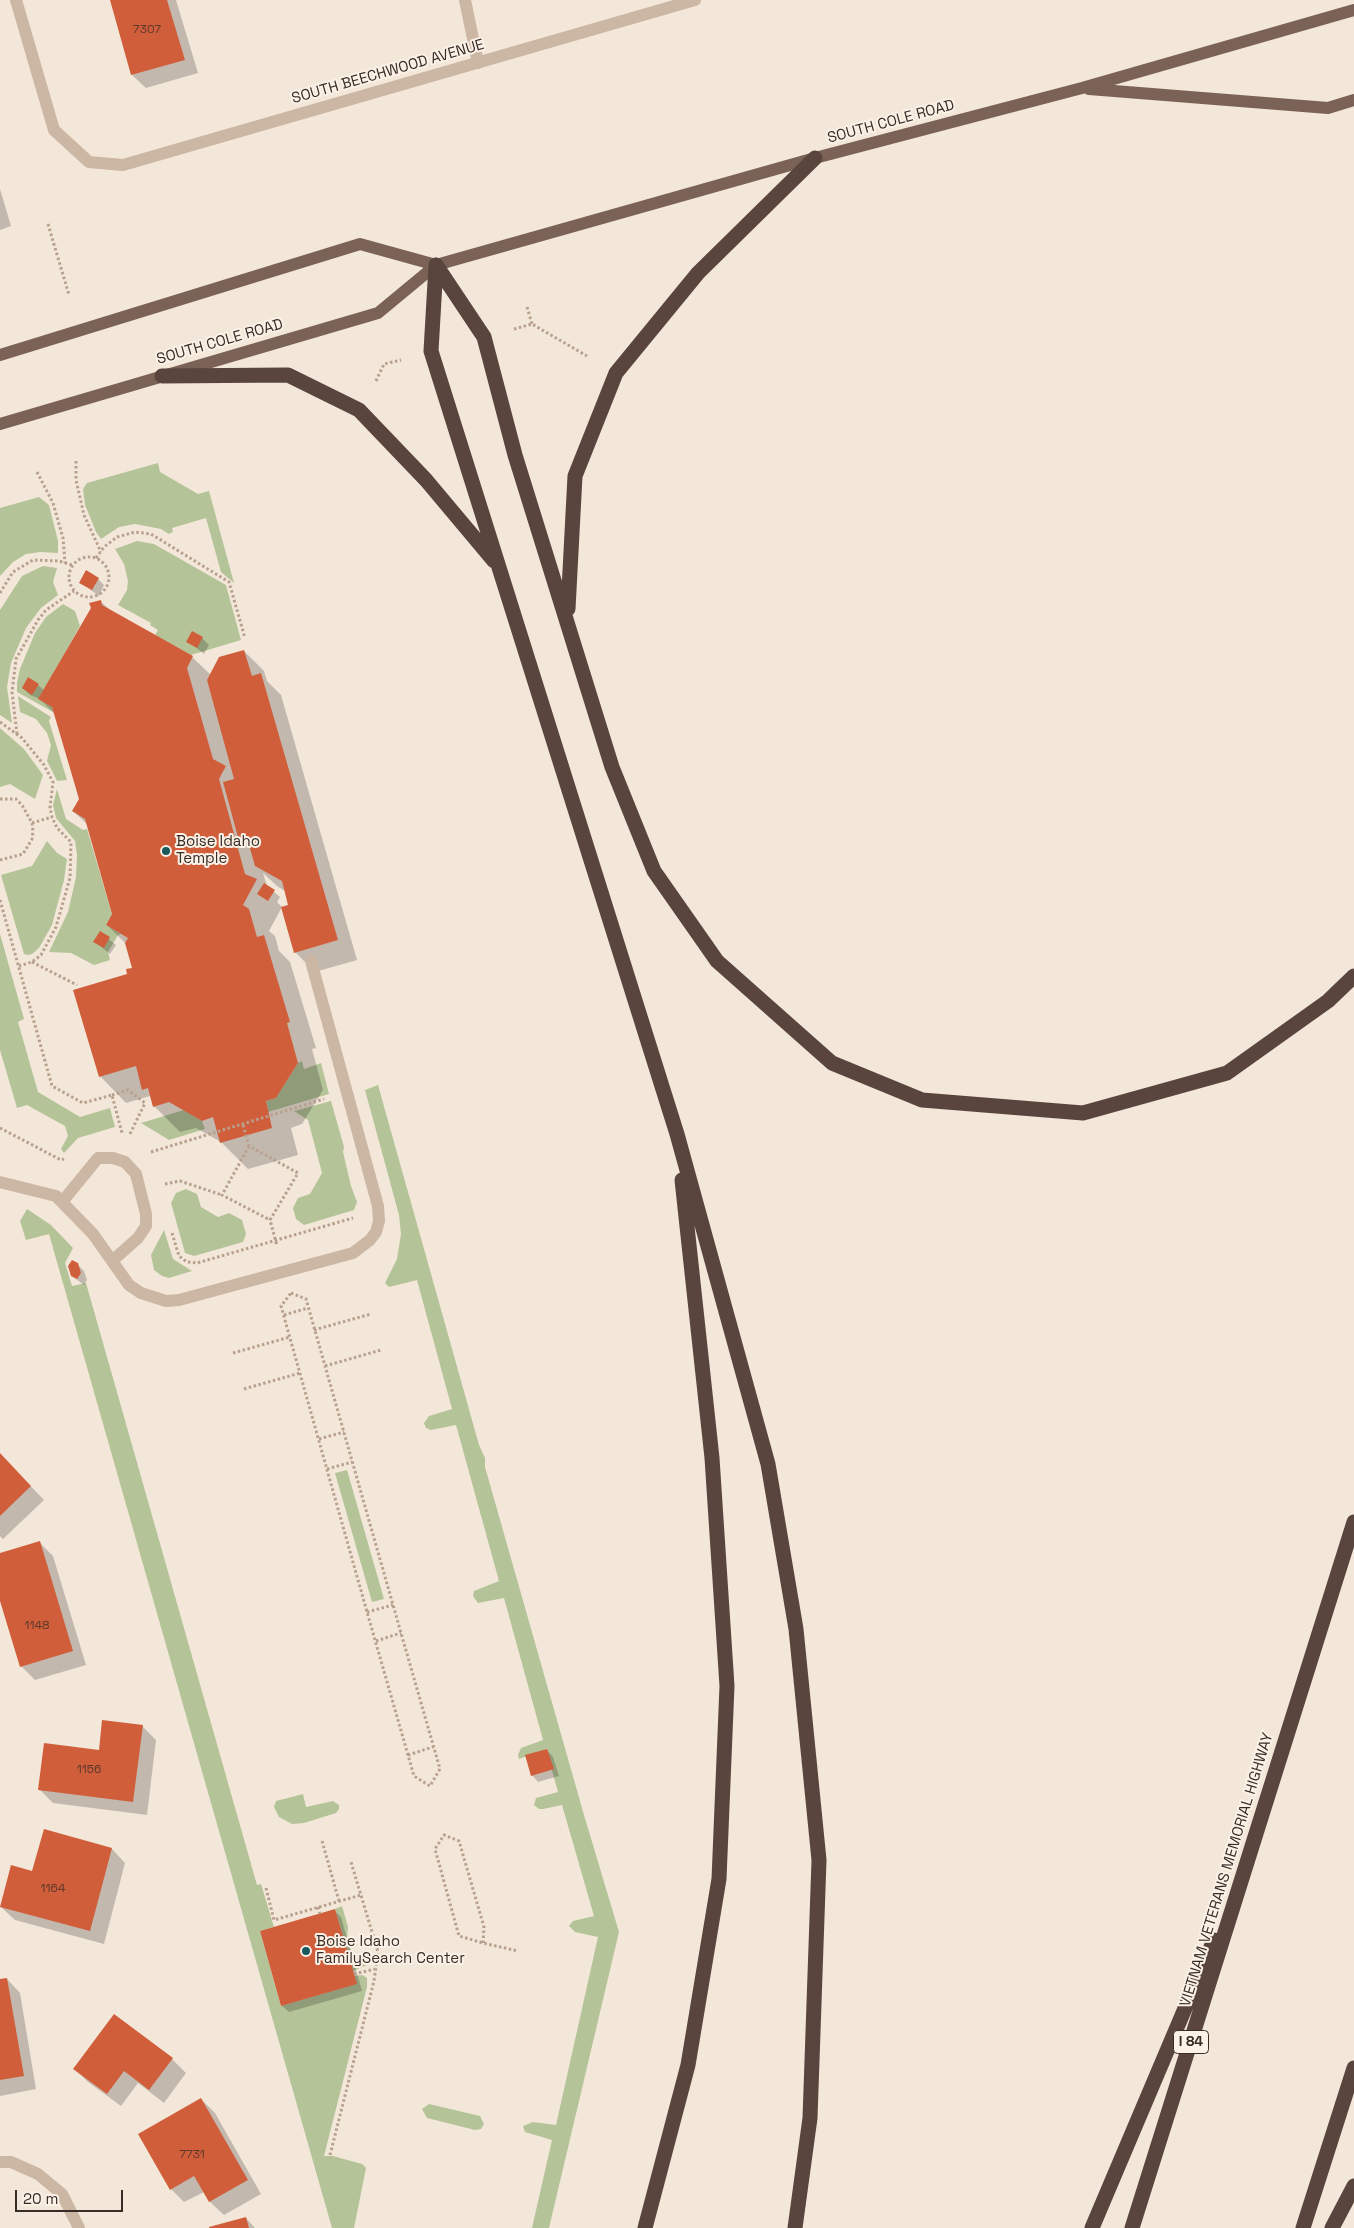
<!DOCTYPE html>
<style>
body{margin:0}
#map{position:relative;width:1354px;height:2228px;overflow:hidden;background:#f3e7d9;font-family:"Space Grotesk",sans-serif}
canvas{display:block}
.scale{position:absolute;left:15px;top:2190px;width:108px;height:22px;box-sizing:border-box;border:2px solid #372c26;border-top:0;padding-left:6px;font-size:15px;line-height:18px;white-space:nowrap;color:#372c26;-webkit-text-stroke:4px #fbf1e6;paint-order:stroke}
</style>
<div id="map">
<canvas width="1354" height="2228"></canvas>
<div class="scale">20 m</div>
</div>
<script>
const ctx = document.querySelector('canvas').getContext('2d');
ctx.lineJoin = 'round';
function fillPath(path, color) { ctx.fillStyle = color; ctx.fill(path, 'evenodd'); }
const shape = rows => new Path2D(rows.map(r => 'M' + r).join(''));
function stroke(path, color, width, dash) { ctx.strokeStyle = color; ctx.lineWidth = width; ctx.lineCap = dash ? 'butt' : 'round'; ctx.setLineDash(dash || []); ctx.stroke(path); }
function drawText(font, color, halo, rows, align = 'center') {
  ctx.font = font + ' "Space Grotesk",sans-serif'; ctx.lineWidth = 4; ctx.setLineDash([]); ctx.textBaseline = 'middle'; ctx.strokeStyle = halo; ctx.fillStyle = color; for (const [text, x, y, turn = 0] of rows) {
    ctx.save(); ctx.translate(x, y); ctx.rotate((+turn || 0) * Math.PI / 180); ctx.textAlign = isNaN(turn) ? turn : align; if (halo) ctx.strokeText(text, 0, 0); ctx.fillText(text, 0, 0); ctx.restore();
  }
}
fillPath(shape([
 [158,463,160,472,198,494,209,491,234,583,221,572,206,518,172,528,173,532,169,534,161,529,135,524,119,527,101,539,96,532,85,505,83,489,87,483],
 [39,497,49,505,58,541,58,553,40,552,26,554,13,562,0,576,0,508],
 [137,541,154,544,226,585,241,640,191,655,155,635,158,630,150,625,151,623,118,605,127,590,128,581,124,564,115,549],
 [43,566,57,568,53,582,58,595,41,608,26,628,11,663,7,687,12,723,0,715,0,610,22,576],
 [63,604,75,611,80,626,39,699,52,707,53,712,17,692,17,683,20,669,35,633,46,617],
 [18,696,51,717,49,721,67,780,57,781,47,761,51,745,47,733,36,719,20,712],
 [0,728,24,749,43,775,35,799,10,784,0,787],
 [57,789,66,819,83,830,87,829,112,914,106,925,121,934,118,935,108,952,110,960,94,965,71,953,49,952,68,912,76,877,77,855,75,841,56,818,53,805],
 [47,841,57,853,67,859,64,880,52,925,39,948,32,954,27,955,24,954,1,875,32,866],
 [0,934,24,1019,18,1022,38,1092,80,1117,110,1108,115,1127,78,1138,64,1153,61,1149,68,1136,65,1126,27,1105,17,1108,0,1050],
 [302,1061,304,1069,321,1063,329,1094,268,1112,266,1101,276,1098,298,1063],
 [378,1085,479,1445,485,1458,485,1467,584,1815,619,1932,549,2228,532,2228,552,2140,525,2132,523,2126,533,2122,556,2125,598,1937,575,1932,569,1926,573,1921,594,1916,562,1805,543,1809,539,1809,534,1805,536,1798,558,1792,546,1749,519,1759,518,1755,521,1748,543,1740,504,1598,478,1603,473,1596,474,1591,499,1581,456,1425,431,1430,426,1428,424,1423,429,1416,452,1409,417,1280,389,1287,385,1283,397,1259,401,1234,399,1215,365,1090],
 [331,1101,344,1147,343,1152,351,1186,357,1202,354,1210,304,1225,296,1219,293,1208,298,1198,310,1194,322,1173,308,1120,294,1111],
 [184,1110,202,1121,205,1129,169,1140,141,1123],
 [186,1189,197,1194,201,1207,218,1217,229,1213,242,1220,246,1234,243,1242,194,1256,185,1253,171,1203,176,1193],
 [27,1209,51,1225,73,1248,65,1263,72,1286,86,1283,257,1885,261,1884,274,1927,260,1931,281,2006,356,1984,354,1976,362,1975,367,1978,367,1987,324,2156,333,2156,362,2164,366,2168,354,2228,332,2228,49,1234,26,1240,20,1221],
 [164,1230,173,1259,192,1271,169,1278,162,1276,154,1270,151,1255],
 [347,1470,384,1599,372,1602,335,1473],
 [303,1794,306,1807,333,1801,339,1805,339,1809,336,1813,304,1823,292,1824,279,1817,274,1807,276,1801],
 [342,1906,348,1927,347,1941,352,1953,357,1958,372,1954,367,1965,353,1971,335,1909],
 [429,2104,480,2116,484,2124,481,2129,475,2130,427,2118,422,2109]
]), '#b5c498');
fillPath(shape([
 [111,0,176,0,198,73,146,88,132,75],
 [0,189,11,226,0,230],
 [98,579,104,585,99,596,81,583],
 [100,601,110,610,192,657,211,675,244,651,264,671,267,681,281,695,357,960,315,972,295,952,282,907,269,931,275,936,279,951,290,962,316,1048,312,1049,323,1090,302,1124,291,1128,298,1155,248,1169,221,1142,196,1128,180,1132,154,1106,150,1096,126,1103,100,1076,128,975,134,968,126,944,107,925,114,914,88,825,73,811,80,799,55,714,40,699,30,695,23,688,38,685,45,691],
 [263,873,277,886,285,891,290,906,283,908,277,902,280,897,267,886],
 [202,638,209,645,204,654,188,641],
 [100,932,116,945,110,954,95,942],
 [77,1264,84,1271,87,1280,84,1285,72,1276],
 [0,1454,44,1500,3,1539,0,1536],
 [39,1542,53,1556,86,1665,35,1680,21,1666,0,1597,0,1555],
 [142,1726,156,1740,147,1815,53,1803,39,1789],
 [547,1750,553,1757,559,1776,538,1782,532,1775],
 [44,1831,112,1849,125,1863,104,1944,15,1920,1,1907,33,1873],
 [335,1911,341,1917,362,1991,289,2012,282,2006],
 [7,1979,20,1993,36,2089,0,2096,0,1981],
 [114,2016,172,2059,186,2073,164,2103,138,2083,121,2106,88,2082,75,2069],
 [201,2099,215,2113,261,2194,224,2215,210,2202,204,2192,184,2202,171,2189],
 [246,2218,255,2228,212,2228]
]), '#0003');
fillPath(shape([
 [110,0,167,0,185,60,131,75],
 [86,570,99,578,92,590,79,583],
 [101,600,102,605,193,656,187,668,213,759,226,766,219,779,245,874,257,879,243,905,249,909,257,937,264,935,290,1022,287,1023,298,1063,276,1098,266,1101,272,1128,220,1143,213,1117,202,1121,169,1102,153,1107,148,1088,142,1090,136,1066,99,1077,73,990,127,974,126,969,132,968,125,943,128,938,106,925,112,914,85,819,72,811,79,799,52,707,38,699,91,608,89,603],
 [192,631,203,637,197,648,186,642],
 [244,650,252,676,261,673,338,940,294,953,281,907,288,905,282,881,255,866,247,838,239,841,223,782,234,779,207,680,219,657],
 [28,677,39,684,32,695,22,688],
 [264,883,275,890,268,901,257,894],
 [100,931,110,937,104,948,93,942],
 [72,1260,78,1263,81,1273,77,1279,71,1276,68,1266],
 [0,1453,31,1486,0,1516],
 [40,1541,73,1651,20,1667,0,1601,0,1553],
 [102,1720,143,1725,133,1802,38,1790,44,1743,99,1750],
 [547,1749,554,1769,531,1776,525,1755],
 [44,1829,112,1848,90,1931,0,1907,11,1865,32,1871],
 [335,1909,357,1984,281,2006,260,1931],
 [7,1978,24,2076,0,2080,0,1979],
 [114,2014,173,2058,149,2090,124,2071,107,2094,73,2069],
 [201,2098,248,2180,209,2202,194,2176,170,2190,138,2134],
 [246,2217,249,2228,209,2228,209,2227]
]), '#d05e3b');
stroke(shape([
 [48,224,69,295],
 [527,307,532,324],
 [514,329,532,324,587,356],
 [376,381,384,364,401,360],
 [76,461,76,480,84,515,101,552],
 [37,472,53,503,63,538,65,563],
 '69 577a20 20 0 1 1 40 0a20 20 0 1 1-40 0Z',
 [96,558,104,547,117,537,135,532,151,534,229,582,245,638],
 [0,593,13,572,33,560,59,561,72,565],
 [0,722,22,738,44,765,53,782,50,808,52,817,57,828,71,842,70,878,56,927,41,955,32,962,19,966],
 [17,734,12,692,16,659,38,620,46,610,74,591],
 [0,799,16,799,22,805,32,823,33,831,32,839,23,854,0,860],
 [32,823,52,817],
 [0,900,52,1086,83,1103,112,1095,122,1133],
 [32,962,77,985],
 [112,1095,128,1090,145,1103,129,1136],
 [243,1125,249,1146,298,1173,270,1220,277,1246],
 [0,1128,61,1160,64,1159],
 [249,1146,222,1195,270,1220],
 [151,1152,324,1099],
 [165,1184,180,1181,222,1195],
 [172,1233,179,1256,187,1262,197,1263,353,1218],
 [291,1293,306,1299,401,1633,440,1769,430,1786,414,1776,367,1612,281,1306,291,1293],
 [284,1315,308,1308],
 [314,1330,371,1314],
 [233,1353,290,1337],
 [325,1366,381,1350],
 [244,1389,300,1373],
 [319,1439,344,1432],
 [327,1469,352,1462],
 [367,1612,393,1605],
 [376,1641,401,1633],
 [408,1755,433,1747],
 [322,1841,339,1901],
 [266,1888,274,1920,361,1895],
 [318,1907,320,1914],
 [483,1943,484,1927,459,1841,444,1835,435,1849,459,1936,483,1943,518,1951],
 [354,1974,375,1969],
 [330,2155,374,1981,378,1952,351,1862]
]), '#b8a08e', 3, [2.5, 2.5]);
stroke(shape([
 [0,1182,56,1196,93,1234,129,1285,141,1293,166,1301,179,1300,353,1253,370,1240,376,1232,379,1221,378,1206,311,961],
 [62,1202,98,1158,113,1158,125,1162,136,1174,146,1214,146,1226,138,1238,112,1261]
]), '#ccb6a4', 12);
stroke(shape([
 [16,0,54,130,89,162,123,165,695,0],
 [465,0,478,63],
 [0,2162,11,2162,38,2174,62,2194,79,2228]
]), '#ccb6a4', 12);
stroke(shape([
 [1089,89,1328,108,1354,100],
 [0,355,360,244,436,265],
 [0,424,378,313,436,265,815,158,1082,88,1354,10]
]), '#7b6256', 12);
stroke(shape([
 [436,265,431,351,677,1134,768,1464,796,1629,819,1860,810,2118,795,2228],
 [436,265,484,337,515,455,612,767,654,871,717,961,832,1063,922,1100,1083,1113,1227,1073,1328,1001,1354,976],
 [162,376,288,375,359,410,426,480,494,561],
 [568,609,575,476,616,373,698,273,815,158],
 [645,2228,688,2065,719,1879,727,1686,712,1458,682,1180],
 [1092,2228,1214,1940],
 [1132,2228,1354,1522],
 [1303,2228,1354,2068],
 [1332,2228,1354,2186]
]), '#59453d', 15);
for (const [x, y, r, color] of [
 [166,851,5,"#19585c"],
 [306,1951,5,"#19585c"]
]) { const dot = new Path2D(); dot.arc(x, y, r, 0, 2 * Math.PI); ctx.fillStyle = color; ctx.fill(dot); stroke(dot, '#fbf1e6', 2); }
drawText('12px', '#5d382b', null, [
 ["7307",147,30],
 ["1148",37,1626],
 ["1156",89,1770],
 ["1164",53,1889],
 ["7731",192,2155]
]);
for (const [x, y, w] of [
 [1191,2042,35]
]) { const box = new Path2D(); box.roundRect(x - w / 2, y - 11.5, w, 23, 4); ctx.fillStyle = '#fbf1e6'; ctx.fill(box); stroke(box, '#372c26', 1); }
drawText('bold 14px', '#372c26', null, [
 ["I 84",1191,2042]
]);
drawText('15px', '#372c26', '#fbf1e6', [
 ["SOUTH BEECHWOOD AVENUE",388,72,-16],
 ["SOUTH COLE ROAD",891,122,-15],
 ["SOUTH COLE ROAD",220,342,-16],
 ["VIETNAM VETERANS MEMORIAL HIGHWAY",1227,1870,-73]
]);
drawText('15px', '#372c26', '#fbf1e6', [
 ["Boise Idaho",176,842],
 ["Temple",176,859],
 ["Boise Idaho",316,1942],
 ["FamilySearch Center",316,1959]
], 'left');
</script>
